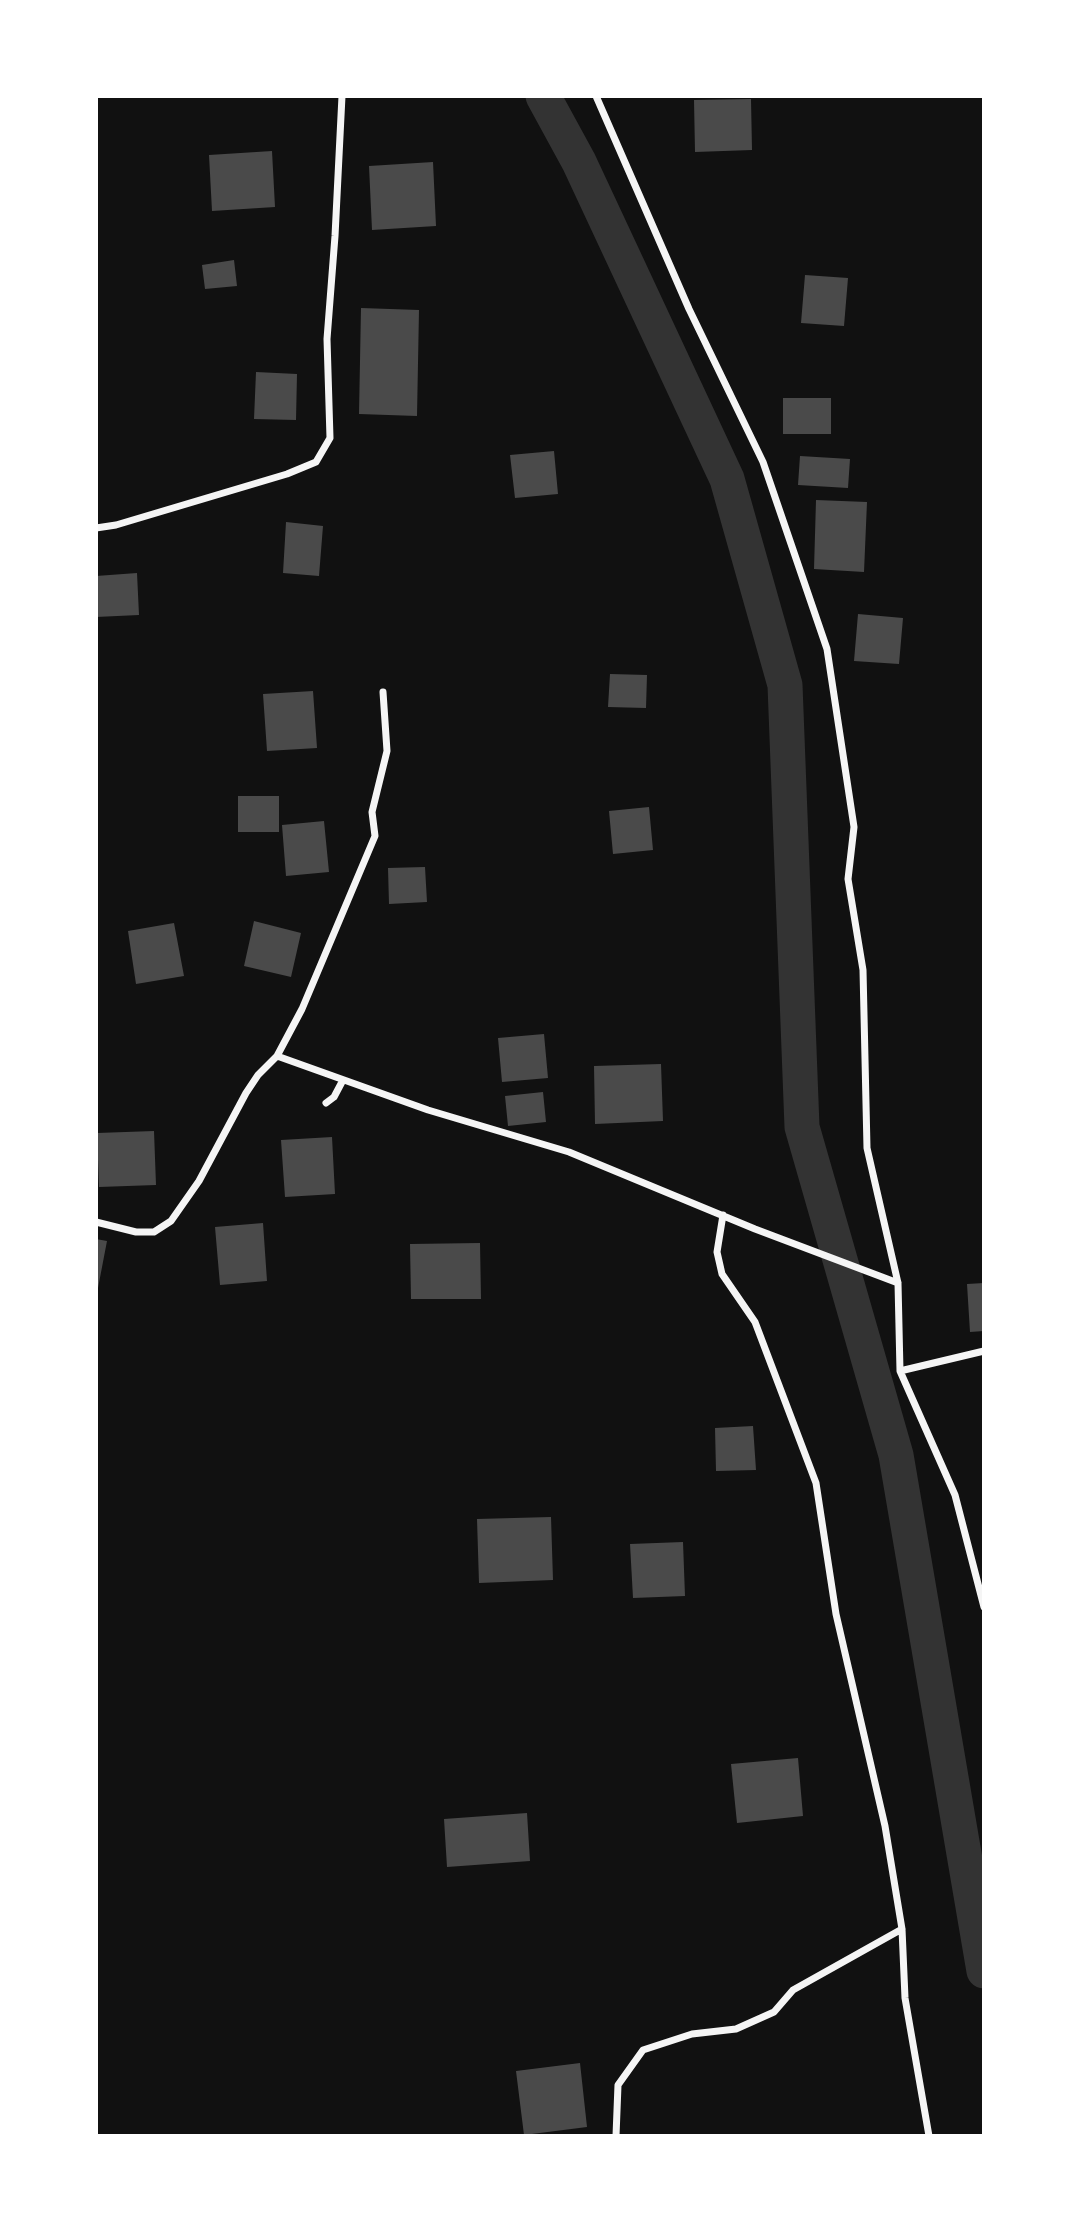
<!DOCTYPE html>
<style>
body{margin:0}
#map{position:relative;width:1080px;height:2232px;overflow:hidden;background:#111;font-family:Manrope,sans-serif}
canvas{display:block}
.frame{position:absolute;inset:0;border:98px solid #fff;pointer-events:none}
</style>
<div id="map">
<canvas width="1080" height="2232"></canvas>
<div class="frame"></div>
</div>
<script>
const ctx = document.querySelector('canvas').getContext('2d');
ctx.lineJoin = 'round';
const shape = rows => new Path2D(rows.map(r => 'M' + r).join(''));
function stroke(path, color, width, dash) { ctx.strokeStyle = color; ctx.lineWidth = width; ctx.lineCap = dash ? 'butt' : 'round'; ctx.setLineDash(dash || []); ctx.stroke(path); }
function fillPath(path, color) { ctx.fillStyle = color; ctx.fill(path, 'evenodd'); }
stroke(shape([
 [543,96,579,162,727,479,785,685,802,1127,896,1455,984,1971]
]), '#333', 35);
fillPath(shape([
 [751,99,752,150,695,152,694,100],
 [272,151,275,207,212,211,209,155],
 [433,162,436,226,372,230,369,166],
 [234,260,237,286,205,289,202,265],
 [805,275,848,278,844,326,801,323],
 [361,308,419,310,417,416,359,414],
 [256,372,297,374,296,420,254,419],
 [783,398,831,398,831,434,783,434],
 [554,451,558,494,515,498,510,455],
 [800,456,850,459,848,488,798,485],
 [816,500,867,502,864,572,814,569],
 [286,522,323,526,319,576,283,573],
 [137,573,139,615,96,617,96,576],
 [858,614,903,618,899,664,854,661],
 [610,674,647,675,646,708,608,707],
 [313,691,317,748,267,751,263,694],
 [238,796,279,796,279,832,238,832],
 [649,807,653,850,613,854,609,811],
 [324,821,329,872,286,876,282,825],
 [425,867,427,902,389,904,388,868],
 [254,921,301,933,291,977,244,966],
 [174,923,184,976,136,984,128,931],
 [544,1034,548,1078,502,1082,498,1038],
 [661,1064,663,1121,595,1124,594,1066],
 [543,1092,546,1122,508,1126,505,1096],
 [154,1131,156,1185,99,1187,97,1133],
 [332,1137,335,1194,285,1197,281,1140],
 [263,1223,267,1281,220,1285,215,1227],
 [96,1239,107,1241,98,1288,96,1288],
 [480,1243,481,1299,411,1299,410,1244],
 [984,1283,984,1331,970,1332,967,1284],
 [753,1426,756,1470,716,1471,715,1428],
 [551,1517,553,1580,479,1583,477,1519],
 [683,1542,685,1596,633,1598,630,1544],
 [798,1758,803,1816,737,1823,731,1764],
 [527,1813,530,1861,447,1867,444,1819],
 [580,2063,587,2127,524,2135,516,2071]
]), '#4a4a4a');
stroke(shape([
 [596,96,689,309,763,462,827,649,854,827,848,879,863,970,867,1148,898,1283,900,1371,955,1495,984,1607],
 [96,528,116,525,287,474,316,462,330,438,327,339,335,236,342,96],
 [277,1056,302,1009,375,836,372,812,387,751,383,692],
 [326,1103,334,1097,343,1080],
 [723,1215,717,1252,722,1274,755,1322,816,1483,836,1614,885,1826,902,1929,905,1998,929,2136],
 [96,1222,136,1232,154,1232,171,1221,199,1181,246,1093,258,1075,277,1056,428,1110,569,1152,755,1229,898,1283],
 [900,1371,984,1351],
 [616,2136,618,2085,643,2050,692,2034,736,2029,774,2012,793,1990,902,1929]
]), '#f5f5f5', 7);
</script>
